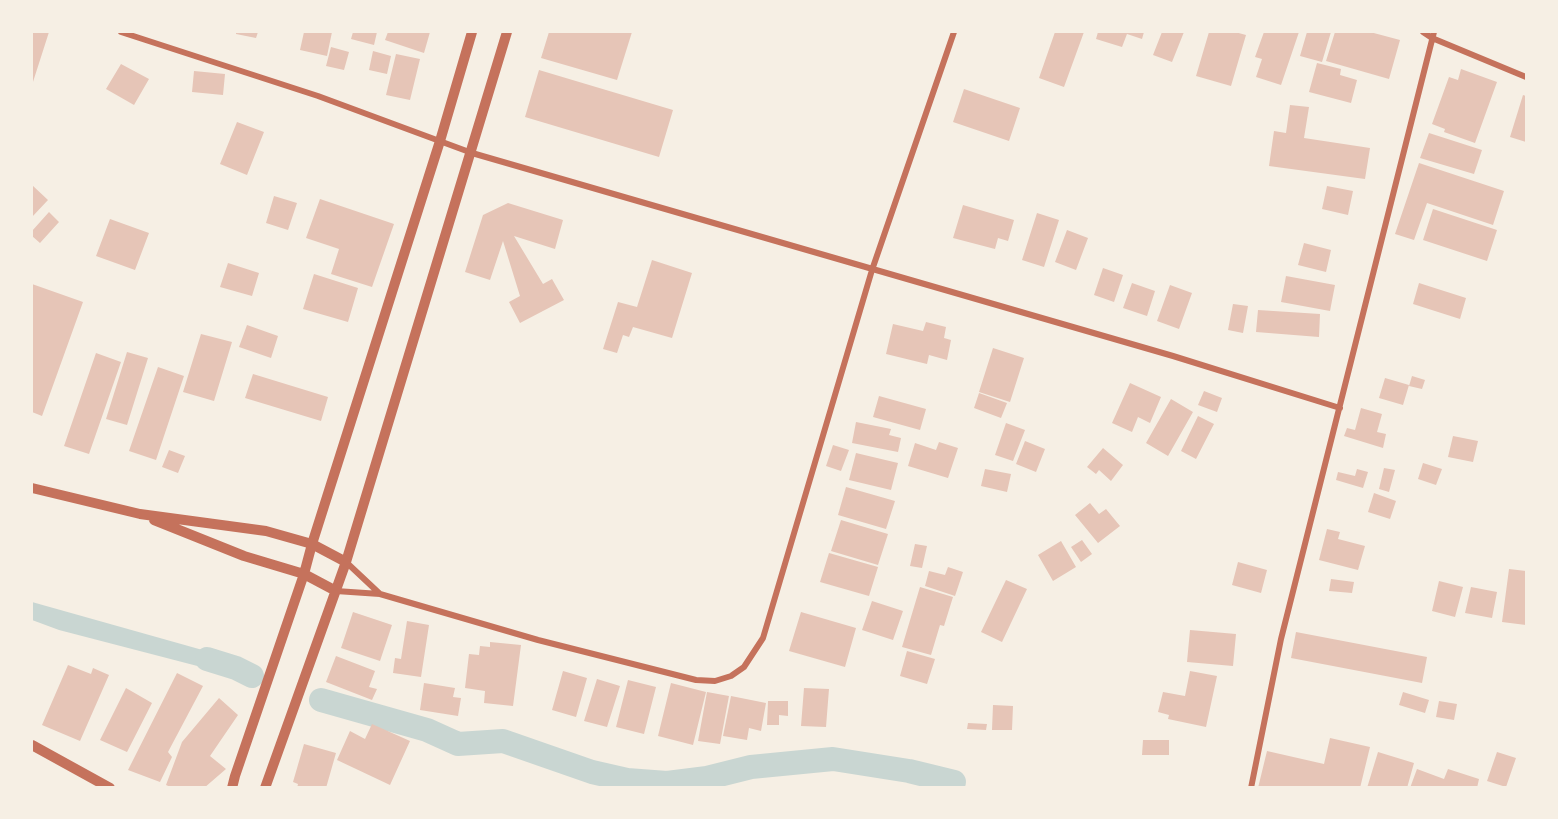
<!DOCTYPE html>
<style>
body{margin:0}
#map{position:relative;width:1558px;height:819px;overflow:hidden;background:#f6efe4;font-family:Georgia,serif}
canvas{display:block}
.frame{position:absolute;inset:0;border:33px solid #f6efe4;pointer-events:none}
</style>
<div id="map">
<canvas width="1558" height="819"></canvas>
<div class="frame"></div>
</div>
<script>
const ctx = document.querySelector('canvas').getContext('2d');
ctx.lineJoin = 'round';
function fillPath(path, color) { ctx.fillStyle = color; ctx.fill(path, 'evenodd'); }
const shape = rows => new Path2D(rows.map(r => 'M' + r).join(''));
function stroke(path, color, width, dash) { ctx.strokeStyle = color; ctx.lineWidth = width; ctx.lineCap = dash ? 'butt' : 'round'; ctx.setLineDash(dash || []); ctx.stroke(path); }
fillPath(shape([
 [32,602,238,660,236,668,232,675,59,630,32,620]
]), '#c9d6d2');
stroke(shape([
 [207,659,236,668,252,676],
 [321,700,427,730,458,744,503,741,592,772,627,780,667,783,707,778,751,767,833,759,909,771,954,782]
]), '#c9d6d2', 24);
fillPath(shape([
 [32,32,49,32,32,85],
 [236,32,258,32,256,38,236,34],
 [304,32,332,32,327,56,300,50],
 [353,32,377,32,374,45,351,39],
 [388,32,430,32,424,53,385,40],
 [549,32,632,32,617,80,541,58],
 [1055,32,1084,32,1064,87,1039,78],
 [1098,32,1144,32,1142,39,1127,34,1122,47,1096,39],
 [1162,32,1184,32,1172,62,1153,55],
 [1209,32,1235,32,1246,35,1231,86,1196,76],
 [1264,32,1299,32,1281,85,1256,77,1262,59,1255,57],
 [1307,32,1331,32,1322,62,1300,56],
 [1335,32,1370,32,1400,40,1389,79,1326,61],
 [331,47,349,52,344,70,326,66],
 [373,51,391,56,387,74,369,70],
 [396,54,420,59,410,100,386,95],
 [1317,63,1341,69,1340,75,1357,80,1351,103,1309,92],
 [121,64,149,79,134,105,106,89],
 [1461,69,1497,82,1475,143,1444,132,1445,129,1432,124,1449,77,1458,80],
 [539,70,673,110,659,157,525,117],
 [194,71,225,74,223,95,192,92],
 [964,89,1020,108,1009,141,953,122],
 [1523,95,1526,96,1526,142,1510,137],
 [1290,105,1309,107,1304,138,1370,148,1365,179,1269,166,1274,131,1286,133],
 [237,122,264,132,247,175,220,164],
 [1429,133,1482,150,1474,174,1420,158],
 [1419,163,1504,191,1493,225,1427,203,1414,240,1395,234],
 [32,185,48,200,32,217],
 [1327,186,1353,191,1348,215,1322,209],
 [274,196,297,203,288,230,266,223],
 [320,199,394,224,372,287,331,274,339,249,306,238],
 [508,203,563,220,555,249,514,236,543,284,552,279,564,300,520,323,509,302,520,296,503,241,490,280,465,272,483,215],
 [963,205,1014,220,1008,241,998,238,995,249,953,238],
 [1433,209,1497,230,1487,261,1423,240],
 [49,212,59,222,40,243,32,236,32,231],
 [1037,213,1059,220,1044,267,1022,260],
 [110,219,149,233,135,270,96,256],
 [1067,230,1088,238,1076,270,1055,262],
 [1304,243,1331,250,1326,272,1298,265],
 [652,260,692,273,672,338,633,327,629,337,623,335,617,353,603,349,618,302,637,307],
 [228,263,259,273,252,296,220,287],
 [1103,268,1123,275,1114,302,1094,295],
 [314,274,358,288,348,322,303,309],
 [1286,276,1335,285,1330,311,1281,302],
 [1132,283,1155,291,1147,316,1123,308],
 [1419,283,1466,298,1460,319,1413,304],
 [32,284,83,302,42,416,32,412],
 [1170,285,1192,293,1179,329,1157,321],
 [1233,304,1248,306,1243,333,1228,330],
 [1258,310,1320,314,1319,337,1256,332],
 [926,322,946,327,944,338,951,340,947,360,929,355,927,364,886,354,893,324,923,331],
 [247,325,278,336,271,358,239,347],
 [201,334,232,342,214,401,183,392],
 [993,348,1024,358,1010,402,979,392],
 [127,352,148,358,127,425,106,419],
 [96,353,121,362,89,454,64,446],
 [158,367,184,376,156,460,129,451],
 [253,374,328,397,321,421,245,398],
 [1412,376,1425,380,1422,389,1409,386],
 [1385,378,1409,385,1403,405,1379,398],
 [1130,383,1161,397,1150,423,1138,417,1132,432,1112,423],
 [1204,391,1222,398,1217,412,1198,405],
 [979,393,1007,403,1001,418,974,408],
 [879,396,926,409,920,430,873,417],
 [1171,399,1193,412,1168,456,1146,443],
 [1361,408,1382,414,1377,432,1386,434,1383,448,1344,436,1347,428,1355,430],
 [1198,416,1214,424,1196,459,1181,451],
 [856,422,891,429,889,435,901,438,898,452,852,443],
 [1006,423,1025,430,1013,461,995,455],
 [1453,436,1478,441,1473,462,1448,457],
 [1025,441,1045,449,1036,472,1016,464],
 [939,442,958,448,948,478,908,466,915,443,936,450],
 [833,445,849,450,841,471,826,466],
 [1103,448,1123,465,1111,481,1099,470,1096,474,1087,467],
 [169,450,185,456,178,473,162,467],
 [856,453,898,463,891,490,849,480],
 [1423,463,1442,469,1436,485,1418,479],
 [1384,468,1395,470,1389,492,1379,489],
 [985,469,1011,474,1007,492,981,486],
 [1357,469,1368,472,1363,488,1336,480,1338,472,1355,476],
 [846,487,895,501,886,529,838,515],
 [1374,493,1396,501,1390,519,1368,512],
 [1090,503,1099,514,1106,509,1120,526,1098,543,1075,515],
 [841,520,888,534,878,565,831,551],
 [1327,529,1340,532,1338,539,1365,546,1358,570,1319,560],
 [1082,540,1092,554,1081,562,1071,547],
 [1061,541,1076,567,1053,581,1038,555],
 [915,544,927,546,922,568,910,566],
 [829,553,878,567,869,596,820,582],
 [1238,562,1267,570,1261,593,1232,585],
 [948,567,963,572,955,596,925,586,929,571,945,575],
 [1509,569,1526,571,1526,625,1502,622],
 [1331,579,1354,582,1352,593,1329,591],
 [1006,580,1027,589,1002,642,981,632],
 [1439,581,1463,587,1455,617,1432,611],
 [920,587,953,597,944,626,940,625,931,655,902,647],
 [1471,587,1497,592,1492,618,1465,613],
 [872,601,903,611,893,640,862,630],
 [353,612,392,625,380,661,341,648],
 [801,612,856,628,845,667,789,651],
 [407,621,429,625,421,677,393,673,395,658,401,659],
 [1190,630,1236,634,1233,666,1187,662],
 [1296,632,1427,657,1422,683,1291,658],
 [490,642,521,645,513,706,484,703,485,691,465,688,469,654,479,655,480,646,490,647],
 [907,651,935,659,927,684,900,676],
 [336,656,375,671,369,687,377,689,372,700,326,682],
 [68,665,91,674,93,668,109,675,80,741,42,725],
 [563,671,587,678,576,717,552,710],
 [1190,671,1217,676,1206,727,1168,719,1169,715,1158,712,1163,692,1185,696],
 [177,673,203,686,168,752,172,757,160,782,128,770],
 [597,679,620,686,607,727,584,721],
 [628,680,656,687,644,734,616,727],
 [424,683,455,688,453,697,461,698,458,716,420,710],
 [671,683,706,692,693,745,658,736],
 [126,688,152,703,127,752,100,740],
 [804,688,829,689,826,727,801,726],
 [707,692,729,696,720,744,698,741],
 [1403,692,1429,700,1425,713,1399,705],
 [731,696,766,703,761,731,749,728,747,740,723,736],
 [219,698,238,715,210,756,226,769,204,788,173,788,166,785,182,742],
 [768,701,788,701,788,716,779,715,779,725,767,725],
 [1439,701,1457,704,1454,720,1436,717],
 [993,705,1013,706,1012,730,992,730],
 [968,723,987,724,986,730,967,729],
 [372,724,410,741,390,785,337,760,350,731,365,739],
 [1330,738,1370,747,1360,788,1258,788,1267,751,1324,764],
 [1143,740,1169,740,1169,755,1142,755],
 [304,744,336,753,326,788,297,788,298,784,293,782],
 [1378,752,1414,763,1407,788,1367,788],
 [1497,752,1516,758,1506,787,1487,781],
 [1417,769,1444,779,1448,769,1479,779,1477,788,1410,788]
]), '#e6c5b7');
stroke(shape([
 [121,32,318,96,472,153,1173,356,1340,408],
 [1423,32,1432,38,1526,77],
 [346,562,379,593],
 [336,591,380,594,538,640,696,680,715,681,731,676,744,667,763,638,872,270,954,32],
 [1251,788,1281,639,1434,32]
]), '#c5725c', 6);
stroke(shape([
 [32,488,140,514,266,531,312,544,346,562],
 [154,520,244,556,304,574,336,591],
 [32,745,110,788],
 [232,788,235,776,304,574,312,544,440,141,472,32],
 [265,788,346,562,507,32]
]), '#c5725c', 10);
</script>
